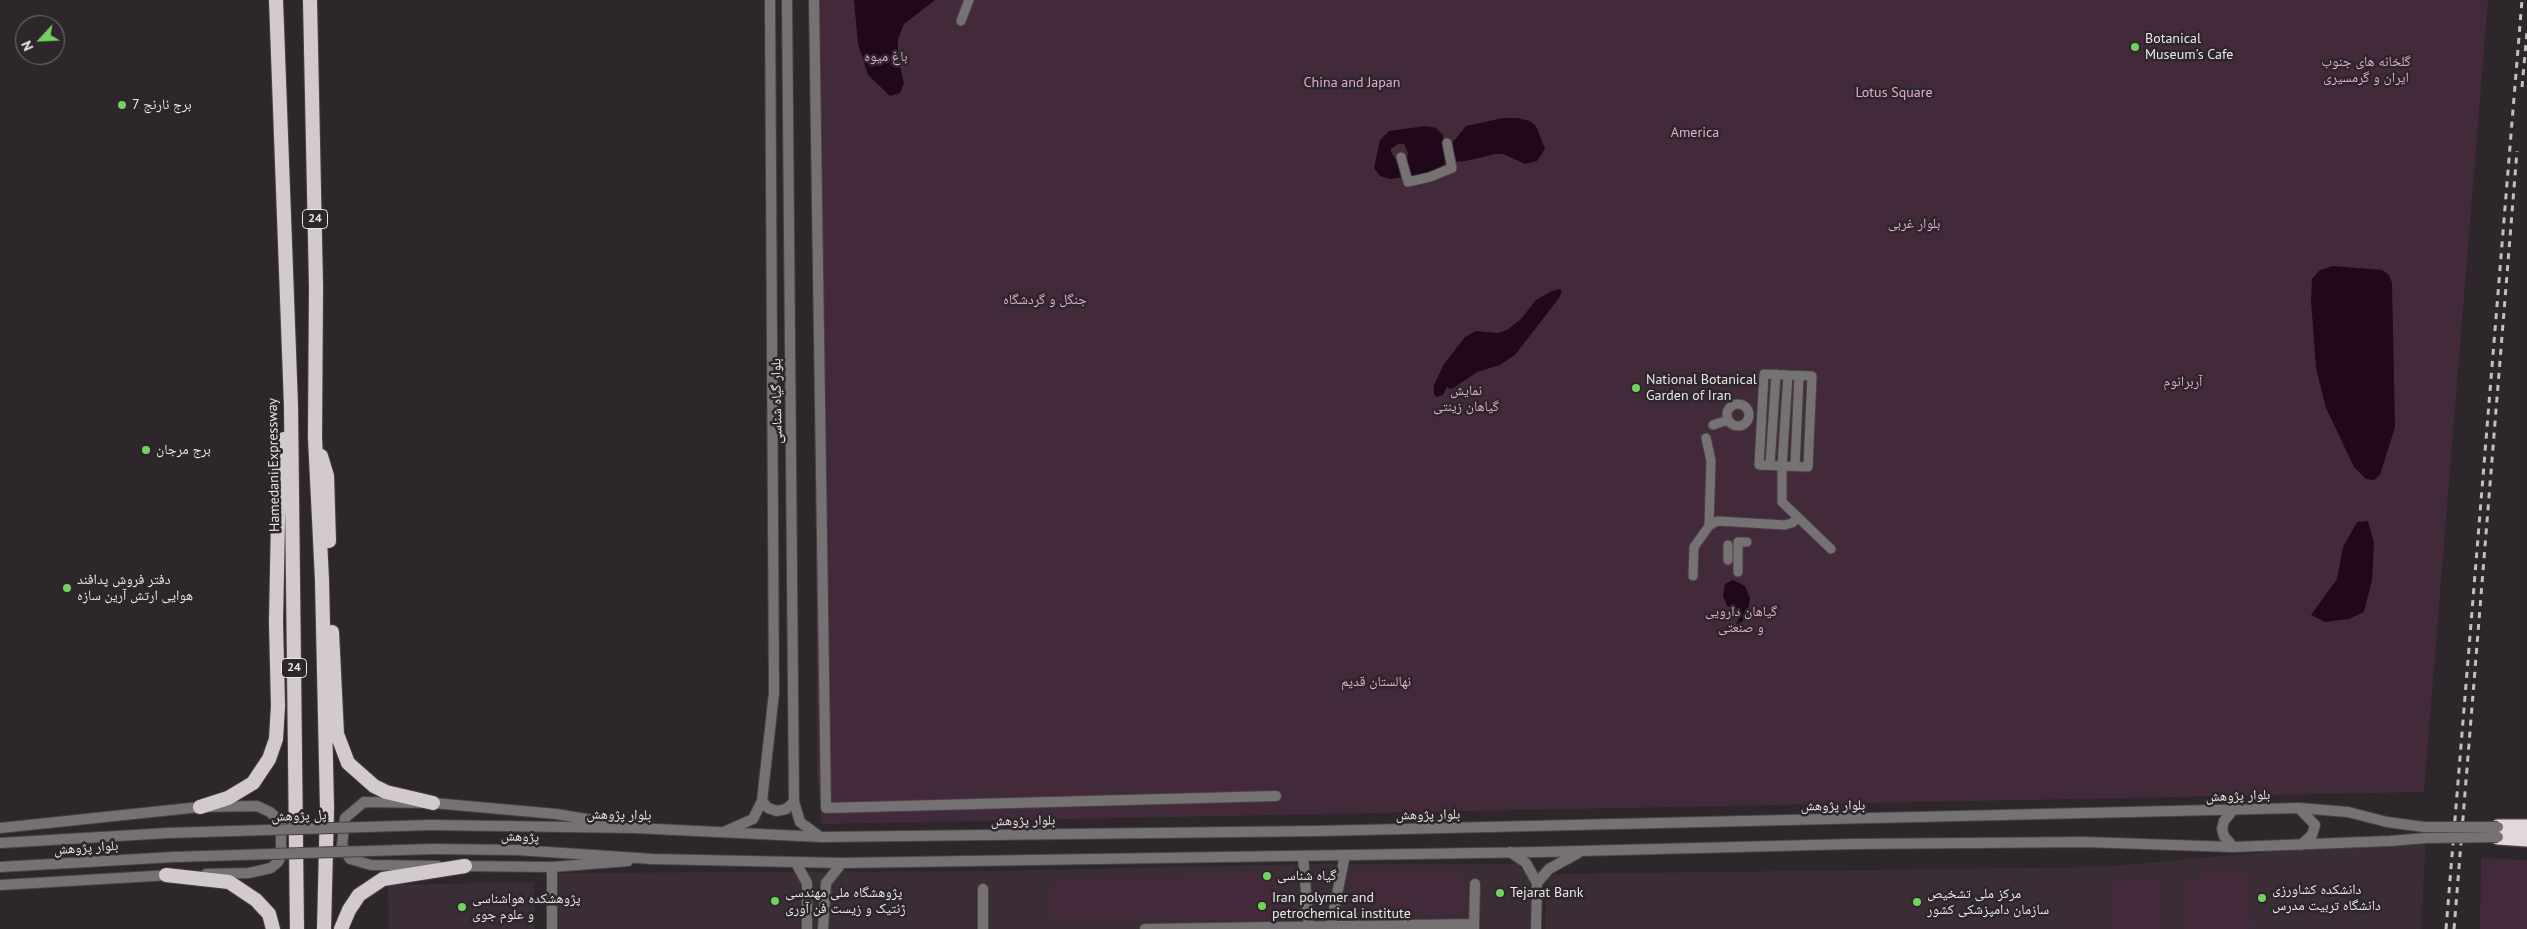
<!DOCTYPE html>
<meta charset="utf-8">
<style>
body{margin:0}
#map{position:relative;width:2527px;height:929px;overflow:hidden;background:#2d262b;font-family:"PT Sans",sans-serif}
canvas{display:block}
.north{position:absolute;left:15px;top:15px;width:50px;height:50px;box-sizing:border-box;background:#2d262b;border:1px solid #797377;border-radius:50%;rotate:245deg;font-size:14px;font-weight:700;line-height:20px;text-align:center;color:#ebe6e9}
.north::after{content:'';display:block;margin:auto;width:18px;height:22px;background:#72d25d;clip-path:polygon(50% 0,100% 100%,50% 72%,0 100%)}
</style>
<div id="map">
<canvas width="2527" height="929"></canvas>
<div class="north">N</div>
</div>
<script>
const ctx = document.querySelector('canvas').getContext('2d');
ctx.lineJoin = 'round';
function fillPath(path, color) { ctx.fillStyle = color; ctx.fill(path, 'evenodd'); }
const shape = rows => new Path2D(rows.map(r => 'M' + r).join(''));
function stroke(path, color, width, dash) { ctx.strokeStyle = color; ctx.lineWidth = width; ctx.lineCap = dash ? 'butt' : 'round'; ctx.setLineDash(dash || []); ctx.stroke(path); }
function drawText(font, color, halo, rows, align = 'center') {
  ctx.font = font + ' "PT Sans","Noto Naskh Arabic",sans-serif'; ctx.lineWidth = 5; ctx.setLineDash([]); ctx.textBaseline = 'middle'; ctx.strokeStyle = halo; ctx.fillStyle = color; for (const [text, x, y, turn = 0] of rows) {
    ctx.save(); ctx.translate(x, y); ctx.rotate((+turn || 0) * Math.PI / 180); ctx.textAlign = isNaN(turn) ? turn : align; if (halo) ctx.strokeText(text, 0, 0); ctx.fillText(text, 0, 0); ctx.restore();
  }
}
fillPath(shape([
 [2426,838,2421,929,1545,929,1546,887,1548,879,1554,874,2100,867],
 [1313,864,1517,864,1524,871,1531,883,1530,929,556,929,555,873,993,871],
 [534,882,535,929,389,929,388,885]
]), '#3a2d36');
fillPath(shape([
 [813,0,2488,0,2424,792,822,824,817,775],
 [2481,858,2527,860,2527,929,2480,929],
 [1448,870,1457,871,1463,876,1466,886,1466,915,1341,917,1337,913,1339,899,1345,898,1351,876,1357,871],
 [2200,870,2248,871,2252,880,2253,929,2183,929,2183,881,2200,880],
 [1269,872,1270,878,1276,883,1284,898,1300,899,1302,912,1294,919,1057,923,1048,915,1045,903,1047,890,1054,882,1063,879],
 [2110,879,2159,879,2160,929,2110,929]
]), '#432a3b');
fillPath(shape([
 [854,0,935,0,904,24,898,39,898,59,904,83,900,93,890,96,868,75,858,44],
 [1503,118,1517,118,1530,121,1536,126,1545,149,1537,161,1525,164,1503,154,1495,154,1466,161,1447,162,1432,173,1390,179,1380,176,1374,168,1380,140,1389,131,1426,126,1436,128,1443,135,1443,144,1450,146,1466,126],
 [1398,144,1404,144,1408,153,1407,161,1399,165,1391,152,1391,149],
 [2333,266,2382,270,2389,275,2392,283,2395,427,2380,475,2374,480,2366,479,2354,467,2326,408,2316,368,2311,300,2312,279,2320,270],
 [1560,289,1562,291,1559,298,1515,355,1500,365,1477,372,1455,387,1451,389,1447,387,1443,395,1437,397,1434,395,1434,385,1444,364,1465,337,1476,331,1498,333,1507,330,1521,319,1536,300,1552,291],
 [2368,521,2374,543,2372,580,2364,612,2349,619,2325,622,2311,615,2337,579,2343,547,2357,522],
 [1733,580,1745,586,1750,598,1748,612,1745,618,1742,622,1736,624,1739,618,1737,609,1727,606,1723,596,1725,584]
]), '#21071a');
const pedestrian = shape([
 [961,21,969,0],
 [1401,157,1408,182,1430,177,1452,168,1447,143],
 [1764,374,1812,376,1808,467,1759,465,1764,374],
 [1788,375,1782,466,1782,502,1831,549],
 '1727 415a11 11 0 1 1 22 0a11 11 0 1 1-22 0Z',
 [1713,425,1728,420],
 [1706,438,1711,461,1709,526],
 [1770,465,1776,374],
 [1795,466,1799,376],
 [1728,545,1728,560],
 [1738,572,1738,542,1747,542],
 [1693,576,1694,547,1709,526,1717,521,1785,525,1792,523,1798,518]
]);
const minor = shape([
 [814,0,826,808,1276,796],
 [1303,856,1309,929],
 [796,863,807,883,807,929],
 [983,889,983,929],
 [823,929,826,883,842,863],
 [1145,929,1474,924],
 [1330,929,1345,855],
 [1474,929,1475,884]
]);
const tertiary = shape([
 [787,0,794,802,800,822,819,836],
 [762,801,768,808,777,811,786,809,794,802],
 [2299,808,2315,825,2312,835,2301,845],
 [431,825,634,828,822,837,1317,831,2299,808,2348,812,2387,822,2424,827],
 [0,828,200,807,257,806,270,812,281,822,281,856,278,862,271,868,249,873,206,874],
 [726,831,753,819,762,801,774,693,770,0],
 [0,843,168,833],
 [2233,847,2224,836,2222,829,2224,821,2233,810],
 [433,849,517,850,653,859,842,863,1540,852,1853,844,2085,842,2233,847,2390,841,2426,838],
 [1510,852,1526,863,1537,883,1536,929],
 [438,866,371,865,350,859,342,845,345,818,364,802,433,803,556,814,616,824],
 [458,866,552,867,628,861],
 [0,867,173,857],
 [552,867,552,929],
 [1537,883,1549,869,1578,853],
 [0,885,171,875]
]);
const trunk = shape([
 [276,0,291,406,297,929],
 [310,0,316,286,315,438,322,580,327,808,324,929],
 [321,456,327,476,329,541],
 [332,632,337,734,348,763,374,786,386,792,433,803],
 [200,807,228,798,253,783,269,759,276,739,278,706,276,622,279,469,284,439],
 [166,875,229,882,256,900,269,914,273,929],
 [341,929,349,910,359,895,383,879,465,866]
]);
const motorway = shape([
 [2498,827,2527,827],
 [2498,837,2527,839]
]);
stroke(pedestrian, '#484146', 11);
stroke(minor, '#484146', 12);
stroke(tertiary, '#484146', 12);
stroke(trunk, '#484146', 16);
stroke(motorway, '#484146', 18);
stroke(pedestrian, '#767274', 9);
stroke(minor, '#767274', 10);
stroke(tertiary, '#767274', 10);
stroke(trunk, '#d2cacf', 14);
stroke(motorway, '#e2d8de', 15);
stroke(shape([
 [2522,87,2527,32],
 [2446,929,2522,0],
 [2454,929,2517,151]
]), '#c4bec2', 3, [6, 6]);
const tertiaryBridge = shape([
 [2424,827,2498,827],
 [168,833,431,825],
 [2426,838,2498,837],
 [173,857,433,849]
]);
stroke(tertiaryBridge, '#484146', 12, []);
stroke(tertiaryBridge, '#767274', 10);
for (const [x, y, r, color] of [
 [2135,47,5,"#72d25d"],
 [122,105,5,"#72d25d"],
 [1636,388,5,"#72d25d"],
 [146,450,5,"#72d25d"],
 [67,588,5,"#72d25d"],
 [1267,876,5,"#72d25d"],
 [1500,893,5,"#72d25d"],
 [2262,898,5,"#72d25d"],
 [775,901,5,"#72d25d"],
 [1917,902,5,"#72d25d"],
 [1262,906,5,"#72d25d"],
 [462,907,5,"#72d25d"]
]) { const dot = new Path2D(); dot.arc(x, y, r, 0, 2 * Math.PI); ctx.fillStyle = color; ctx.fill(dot); stroke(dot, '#2d262b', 2); }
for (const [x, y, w] of [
 [315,219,25],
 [294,668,25]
]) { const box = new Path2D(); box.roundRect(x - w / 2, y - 9.5, w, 19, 4); ctx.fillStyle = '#2d262b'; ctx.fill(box); stroke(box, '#ebe6e9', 1); }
drawText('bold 12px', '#ebe6e9', null, [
 ["24",315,219],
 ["24",294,668]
]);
drawText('14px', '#ebe6e9', '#2d262b', [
 ["Botanical",2145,39],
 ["Museum's Cafe",2145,55],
 ["برج نارنج 7",132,105],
 ["National Botanical",1646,380],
 ["Garden of Iran",1646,396],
 ["برج مرجان",156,450],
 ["دفتر فروش پدافند",77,580],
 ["هوایی ارتش آرین سازه",77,596],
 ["گیاه شناسی",1277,876],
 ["دانشکده کشاورزی",2272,890],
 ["دانشگاه تربیت مدرس",2272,906],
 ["پژوهشگاه ملی مهندسی",785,893],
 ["ژنتیک و زیست فن آوری",785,909],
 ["Tejarat Bank",1510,893],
 ["مرکز ملی تشخیص",1927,894],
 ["سازمان دامپزشکی کشور",1927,910],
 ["Iran polymer and",1272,898],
 ["petrochemical institute",1272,914],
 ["پژوهشکده هواشناسی",472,899],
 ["و علوم جوی",472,915]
], 'left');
drawText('14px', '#e5abd2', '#2d262b', [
 ["باغ میوه",886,57],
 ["گلخانه های جنوب",2366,62],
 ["ایران و گرمسیری",2366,78],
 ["China and Japan",1352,83],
 ["Lotus Square",1894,93],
 ["America",1695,133],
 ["بلوار غربی",1914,224],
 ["جنگل و گردشگاه",1045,300],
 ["آربرانوم",2183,382],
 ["نمایش",1466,391],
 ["گیاهان زینتی",1466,407],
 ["گیاهان دارویی",1741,612],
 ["و صنعتی",1741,628],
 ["نهالستان قدیم",1376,682]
]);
drawText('14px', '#ebe6e9', '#2d262b', [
 ["بلوار گیاه شناسی",777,401,-91],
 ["Hamedani Expressway",274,465,-91],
 ["بلوار پژوهش",2238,796,-2],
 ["بلوار پژوهش",1833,806,-1],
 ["بلوار پژوهش",619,815,1],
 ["بلوار پژوهش",1428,815,-1],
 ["پل پژوهش",299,816,-2],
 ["بلوار پژوهش",1023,821,-1],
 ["پژوهش",520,837,2],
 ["بلوار پژوهش",86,848,-4]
]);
</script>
